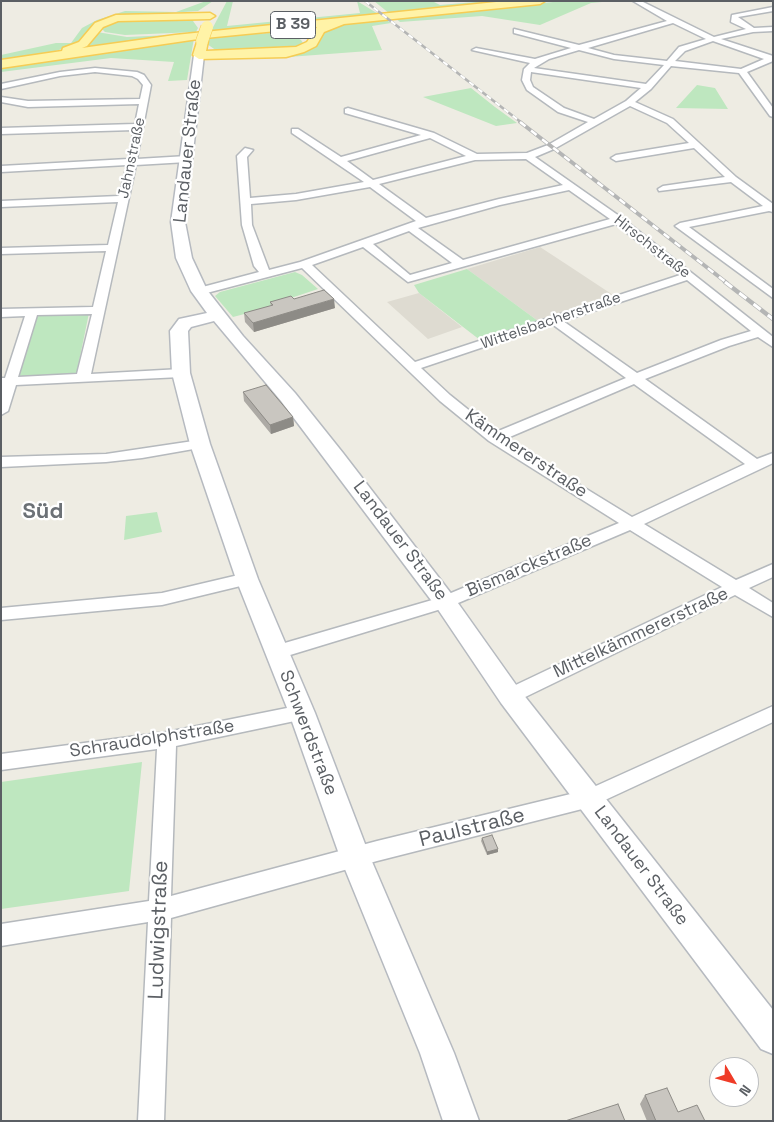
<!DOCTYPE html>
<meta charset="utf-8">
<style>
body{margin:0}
#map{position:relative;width:774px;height:1122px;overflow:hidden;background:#eeece3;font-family:"Space Grotesk",sans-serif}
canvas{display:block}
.frame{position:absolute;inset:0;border:2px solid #5b5f64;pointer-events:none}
.north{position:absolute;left:709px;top:1057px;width:50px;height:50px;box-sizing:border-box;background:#fff;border:1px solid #bdbfc1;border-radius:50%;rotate:127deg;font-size:14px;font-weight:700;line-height:20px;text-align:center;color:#5b5f64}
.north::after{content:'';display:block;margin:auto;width:18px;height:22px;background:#ef3c28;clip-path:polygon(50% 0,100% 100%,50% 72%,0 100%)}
</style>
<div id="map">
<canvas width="774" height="1122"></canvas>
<div class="frame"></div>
<div class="north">N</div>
</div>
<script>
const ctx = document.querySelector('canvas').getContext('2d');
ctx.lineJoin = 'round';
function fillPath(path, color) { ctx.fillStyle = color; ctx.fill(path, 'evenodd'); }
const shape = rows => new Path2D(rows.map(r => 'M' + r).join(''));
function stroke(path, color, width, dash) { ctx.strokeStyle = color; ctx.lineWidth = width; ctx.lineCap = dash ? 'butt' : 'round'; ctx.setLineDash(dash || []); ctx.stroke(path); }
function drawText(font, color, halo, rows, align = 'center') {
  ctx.font = font + ' "Space Grotesk",sans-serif'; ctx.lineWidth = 4.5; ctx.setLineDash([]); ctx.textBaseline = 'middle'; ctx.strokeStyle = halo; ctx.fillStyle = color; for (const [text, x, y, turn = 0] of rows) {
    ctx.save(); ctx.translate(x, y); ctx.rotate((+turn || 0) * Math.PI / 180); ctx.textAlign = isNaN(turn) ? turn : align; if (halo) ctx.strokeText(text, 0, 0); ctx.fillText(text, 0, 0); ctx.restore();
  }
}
fillPath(shape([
 [540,247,563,262,613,295,538,321,467,269],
 [419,293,462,327,428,339,387,302]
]), '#dedbd1');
fillPath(shape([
 [206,1,213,1,198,11,109,17,94,23,75,45,49,53,1,61,1,55,56,43,71,43,82,28,97,20,125,11,176,12],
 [227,1,233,1,227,26,360,13,357,1,380,15,211,31],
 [374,1,432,1,440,5,487,1,530,1,390,14],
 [563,1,613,1,591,3,540,25,482,16,400,22,395,18],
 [194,19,193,21,198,28,196,32,125,35,105,32,102,29,114,21],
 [385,19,391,23,372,26,382,50,275,58,311,49,314,46,319,34,335,25],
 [97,32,127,37,191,34,70,51],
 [269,33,294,36,301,40,303,43,299,47,217,51,207,44,210,37],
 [194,38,187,80,168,81,174,62,111,58,1,72,1,67],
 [697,85,715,88,728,109,676,108],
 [471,88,495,107,517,123,496,126,423,97],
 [467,269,489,285,538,321,480,340,419,293,414,285],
 [295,272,302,275,318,289,270,305,271,307,233,317,215,296,220,292],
 [89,313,76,376,15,379,37,314],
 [157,512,162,532,124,540,126,516],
 [142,762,129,891,1,909,1,782]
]), '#bee7bf');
const street = shape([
 [633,1,641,1,714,37,746,29,731,22,732,15,773,7,773,11,738,17,754,28,773,27,773,31,753,32,721,39,773,56,773,61,747,72,773,108,773,117,770,116,739,73,671,66,651,89,635,102,673,119,736,177,773,204,773,212,769,211,689,227,773,289,773,298,675,226,680,223,763,206,731,182,659,191,658,189,663,186,725,177,694,148,616,161,611,158,616,155,689,143,667,123,630,106,554,149,535,157,622,218,773,337,773,347,758,337,729,346,645,379,757,459,773,453,773,463,644,524,736,580,773,564,773,577,749,588,773,603,773,617,735,595,517,701,510,703,503,701,501,696,503,691,722,587,630,530,451,606,277,659,271,657,268,652,271,647,439,598,619,523,489,441,440,401,302,268,199,295,195,293,195,289,259,272,254,266,242,225,237,156,245,148,253,150,247,157,250,198,296,194,364,182,292,133,292,129,298,129,341,157,421,135,345,113,345,109,348,108,434,133,477,154,527,153,548,145,588,122,558,112,527,90,522,80,524,69,530,63,472,50,476,48,535,59,571,48,514,33,514,29,579,45,667,21,633,1],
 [673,23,706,39,679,47,667,61,614,55,588,48,673,23],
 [713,41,764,59,741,69,675,61,685,51,713,41],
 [579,50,614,59,664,65,646,84,534,68,549,59,579,50],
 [531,72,641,88,626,101,594,119,564,108,533,87,530,80,531,72],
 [430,138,466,156,373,180,347,161,430,138],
 [526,159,563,185,499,199,426,218,379,184,475,160,526,159],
 [370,187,416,221,300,262,269,270,252,225,251,204,296,200,370,187],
 [569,190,610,219,463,260,418,228,500,205,569,190],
 [616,224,680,275,415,362,312,265,363,247,408,282,616,224],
 [409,231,452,263,410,275,373,244,409,231],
 [687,280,751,331,721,340,637,373,563,321,687,280],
 [552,324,626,378,496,432,450,395,421,368,552,324],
 [634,384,745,464,632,517,505,439,634,384],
 [95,68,137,72,144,75,151,85,137,159,187,156,192,159,187,162,136,165,91,374,181,369,188,373,181,377,16,385,8,411,1,415,1,378,5,378,25,316,1,317,1,309,93,307,106,251,1,254,1,248,108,245,118,202,1,207,1,201,119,196,127,165,1,172,1,166,128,159,134,130,1,134,1,128,135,124,139,104,28,107,1,102,1,97,28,101,140,99,143,85,138,79,132,76,95,72,60,76,1,89,1,84,60,72,95,68],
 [92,314,77,374,18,377,37,315,92,314],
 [200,440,207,444,205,447,142,458,106,462,1,467,1,457,106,454,200,440],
 [247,573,253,575,255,579,253,583,162,605,1,620,1,608,162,593,247,573],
 [302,705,309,708,311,713,309,718,176,746,171,896,377,841,587,790,773,706,773,722,590,807,377,861,171,918,164,1121,138,1121,148,922,1,946,1,924,149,901,157,749,1,770,1,754,167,732,302,705]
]);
const secondary = shape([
 [199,52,204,55,185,222,192,258,207,290,243,336,295,393,343,453,453,596,519,689,773,1010,773,1054,761,1049,501,703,437,608,281,401,214,321,191,327,188,331,190,373,210,444,258,579,315,713,370,857,454,1053,479,1121,443,1121,420,1053,340,857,289,713,236,579,190,444,172,373,170,331,179,319,207,313,191,291,176,258,171,222,194,55,199,52]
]);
const primary = shape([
 [506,1,545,1,540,4,344,24,324,32,316,46,304,52,286,57,199,59,193,55,198,39,1,68,1,60,62,51,63,48,79,42,95,23,116,15,210,13,215,16,210,19,118,21,103,27,87,46,82,48,175,35,506,1],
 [317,27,307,42,296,47,206,51,208,41,205,38,317,27]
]);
stroke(street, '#b5b9bd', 3);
stroke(secondary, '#b6bac0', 3);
stroke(primary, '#f6cc54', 3);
fillPath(street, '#fff');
fillPath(secondary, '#fff');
fillPath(primary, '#fff3a7');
const railFar2 = shape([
 [365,1,522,123]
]);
const railFar1 = shape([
 [520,122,727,283]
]);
const rail = shape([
 [725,282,773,319]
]);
stroke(railFar2, '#b4b5b5', 2.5);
stroke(railFar1, '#b4b5b5', 4);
stroke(rail, '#b4b5b5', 4.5);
stroke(railFar2, '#fff', 2, [5.5]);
stroke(railFar1, '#fff', 2.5, [7]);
stroke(rail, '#fff', 3, [9]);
const primaryBridge = shape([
 [202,41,207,27]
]);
stroke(primaryBridge, '#f6cc54', 13, []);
stroke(primaryBridge, '#fff3a7', 12);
fillPath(shape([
 [294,299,335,308,254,332,245,322,244,313,271,306,270,302],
 [243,392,293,417,294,426,271,434,244,401],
 [482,838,498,852,487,855,481,841],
 [645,1095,678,1112,705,1121,647,1121,640,1104]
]), '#adaaa5');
fillPath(shape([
 [334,299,335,308,254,332,253,323],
 [293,417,294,426,271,434,270,425],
 [498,849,498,852,487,855,487,852]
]), '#8d8b86');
const building = shape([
 [324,290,334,299,253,323,244,313,273,305,270,302,291,296,294,299,324,290],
 [266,385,293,417,270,425,243,392,266,385],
 [492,835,498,849,487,852,482,838,492,835],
 [667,1088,678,1112,697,1105,705,1121,656,1121,645,1095,667,1088],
 [618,1104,625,1121,565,1121,618,1104]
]);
fillPath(building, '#c9c6c0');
stroke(building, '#8d8b86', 1);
drawText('15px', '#5b5f64', '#fff', [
 ["Jahnstraße",132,158,-78],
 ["Hirschstraße",652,247,38],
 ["Wittelsbacherstraße",551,321,-19]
]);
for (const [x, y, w] of [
 [293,25,45]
]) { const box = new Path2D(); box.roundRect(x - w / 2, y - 13.5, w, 27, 4); ctx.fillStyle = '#fff'; ctx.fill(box); stroke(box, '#5b5f64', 1); }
drawText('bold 16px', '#5b5f64', null, [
 ["B 39",293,25]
]);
drawText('18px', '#5b5f64', '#fff', [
 ["Landauer Straße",188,151,-84],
 ["Kämmererstraße",526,454,34],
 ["Landauer Straße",400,541,53],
 ["Bismarckstraße",529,566,-23],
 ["Mittelkämmererstraße",641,633,-25],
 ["Schwerdstraße",308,733,69],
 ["Schraudolphstraße",152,739,-9],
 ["Landauer Straße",641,866,53]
]);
drawText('21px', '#5b5f64', '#fff', [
 ["Paulstraße",472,828,-14],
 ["Ludwigstraße",159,930,-88]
]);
drawText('bold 22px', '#6c7176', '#fff', [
 ["Süd",43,512]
]);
</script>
